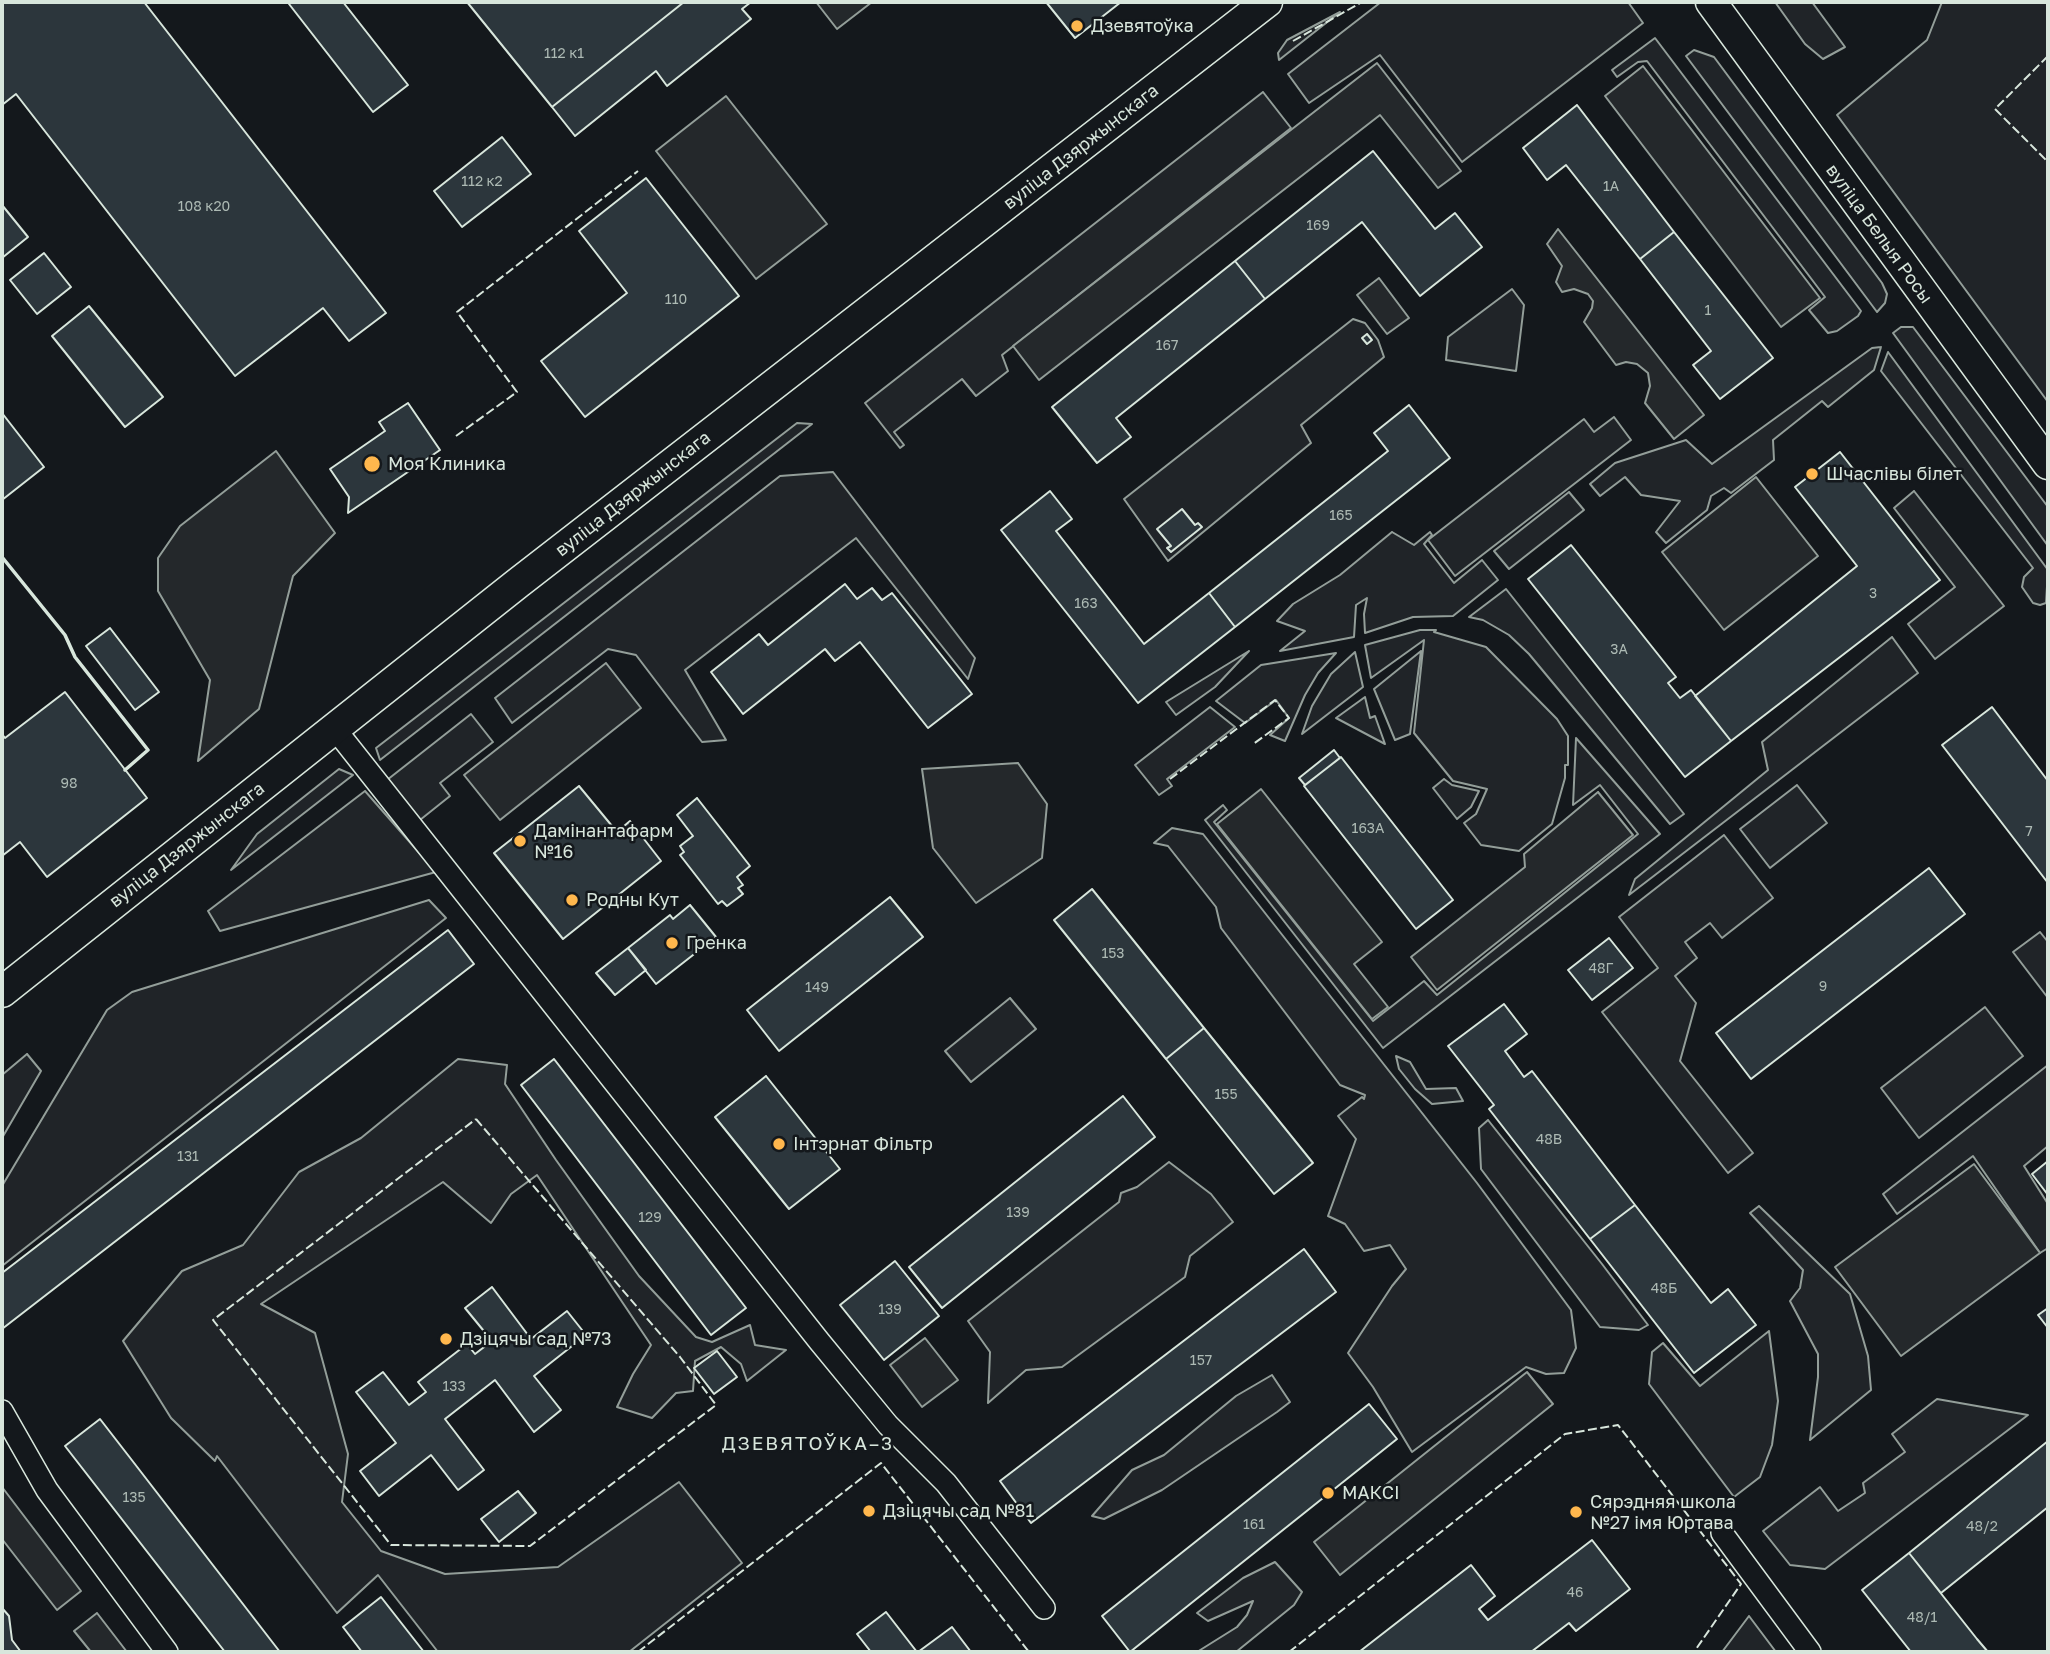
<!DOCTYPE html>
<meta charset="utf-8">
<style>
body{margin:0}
#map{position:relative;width:2050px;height:1654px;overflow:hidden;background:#14181c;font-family:"Golos Text",sans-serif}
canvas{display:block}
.frame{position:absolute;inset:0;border:4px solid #d8e6dc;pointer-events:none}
</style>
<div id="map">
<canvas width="2050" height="1654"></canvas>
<div class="frame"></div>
</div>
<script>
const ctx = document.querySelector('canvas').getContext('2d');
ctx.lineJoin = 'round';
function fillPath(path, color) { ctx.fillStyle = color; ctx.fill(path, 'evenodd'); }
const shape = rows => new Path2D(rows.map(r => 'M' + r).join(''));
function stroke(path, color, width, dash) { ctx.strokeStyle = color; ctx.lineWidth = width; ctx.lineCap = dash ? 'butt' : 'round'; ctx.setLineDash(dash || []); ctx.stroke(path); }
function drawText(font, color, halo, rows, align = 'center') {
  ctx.font = font + ' "Golos Text",sans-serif'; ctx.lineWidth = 5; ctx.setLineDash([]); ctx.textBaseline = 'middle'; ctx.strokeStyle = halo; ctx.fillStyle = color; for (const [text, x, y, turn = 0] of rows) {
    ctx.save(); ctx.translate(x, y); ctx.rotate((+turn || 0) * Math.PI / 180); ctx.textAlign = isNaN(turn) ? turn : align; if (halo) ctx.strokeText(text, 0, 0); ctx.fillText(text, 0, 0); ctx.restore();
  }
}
const green = shape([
 [1381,2,1628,2,1643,23,1462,162,1380,55,1309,103,1288,74,1381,2],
 [1775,2,1812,2,1845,47,1823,59,1805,44,1775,2],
 [1942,2,2048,2,2048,402,1837,115,1927,40,1942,2],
 [1340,12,1279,60,1278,53,1287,40,1340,12],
 [1655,38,1861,311,1858,316,1837,331,1828,333,1809,310,1825,297,1647,61,1638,62,1617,77,1612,70,1655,38],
 [1694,50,1714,57,1882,283,1887,294,1885,303,1877,312,1686,56,1694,50],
 [1263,92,1291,128,1002,355,1008,371,976,396,962,379,894,432,904,445,900,448,865,403,1263,92],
 [1512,289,1524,305,1516,371,1446,360,1448,337,1512,289],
 [1353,319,1365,323,1378,340,1384,357,1301,425,1311,443,1168,561,1124,499,1353,319],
 [1901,327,1913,327,2048,507,2048,546,1893,333,1901,327],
 [1881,347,1874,370,1828,407,1822,401,1773,440,1774,460,1731,493,1724,488,1711,496,1707,510,1666,543,1656,532,1680,501,1641,495,1625,477,1600,496,1590,484,1615,463,1686,440,1712,464,1872,348,1881,347],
 [1888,352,2048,570,2046,603,2040,605,2033,603,2022,587,2024,577,2033,568,1881,371,1888,352],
 [1614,417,1631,440,1455,576,1428,540,1584,419,1594,432,1614,417],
 [797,423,812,424,380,760,376,748,797,423],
 [833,472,975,658,968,679,856,538,685,670,726,740,702,742,636,655,608,649,512,723,495,698,780,476,833,472],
 [1914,491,2004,606,1935,659,1908,624,1955,587,1894,508,1914,491],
 [1569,492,1584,510,1509,569,1494,551,1569,492],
 [1392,532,1414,545,1430,532,1432,535,1424,544,1454,583,1482,560,1498,580,1453,616,1413,617,1365,633,1364,614,1367,598,1356,605,1354,637,1280,651,1305,631,1277,621,1293,604,1340,575,1392,532],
 [1506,589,1684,814,1670,824,1529,654,1509,635,1483,620,1469,617,1506,589],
 [1420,630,1436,630,1434,632,1486,647,1557,719,1568,736,1568,765,1565,765,1565,778,1552,824,1519,851,1481,845,1464,823,1476,814,1487,789,1453,781,1414,733,1424,640,1371,678,1365,645,1420,630],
 [1892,637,1918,673,1629,895,1635,879,1768,770,1762,742,1892,637],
 [1249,651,1215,687,1176,715,1166,702,1249,651],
 [1421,651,1410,734,1395,740,1374,689,1421,651],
 [1355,652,1363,687,1302,734,1312,706,1331,674,1355,652],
 [1336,653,1318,673,1305,695,1285,741,1270,735,1289,718,1276,700,1245,723,1216,701,1261,665,1336,653],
 [1365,697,1370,718,1375,716,1385,744,1336,718,1365,697],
 [1210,707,1235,727,1167,779,1172,786,1159,795,1135,765,1210,707],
 [471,714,493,742,440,783,450,796,420,820,387,780,471,714],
 [1576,738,1660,834,1383,1048,1205,820,1223,805,1227,810,1214,822,1373,1021,1424,981,1437,995,1638,834,1600,785,1573,805,1576,738],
 [339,769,353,775,231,870,257,834,339,769],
 [1444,779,1452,785,1479,791,1471,807,1457,819,1433,788,1444,779],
 [1797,785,1827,823,1770,868,1740,829,1797,785],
 [365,791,436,872,220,931,208,911,365,791],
 [1172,828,1203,834,1477,1183,1571,1310,1576,1348,1564,1373,1546,1374,1526,1367,1412,1452,1373,1387,1348,1353,1392,1286,1406,1269,1390,1245,1364,1251,1345,1224,1328,1216,1356,1139,1338,1116,1362,1097,1364,1099,1365,1095,1340,1085,1221,928,1216,907,1168,846,1154,843,1172,828],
 [1724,835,1773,898,1722,938,1710,923,1685,942,1697,958,1675,976,1696,1003,1680,1061,1753,1153,1728,1173,1602,1012,1658,968,1619,917,1724,835],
 [429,900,446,918,2,1266,2,1186,107,1010,132,992,429,900],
 [2040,932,2048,942,2048,998,2013,952,2040,932],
 [1010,998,1036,1029,971,1082,945,1051,1010,998],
 [1985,1007,2023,1056,1919,1138,1881,1088,1985,1007],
 [27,1054,41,1071,2,1138,2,1075,27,1054],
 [1396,1056,1410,1062,1426,1089,1456,1088,1463,1101,1432,1104,1415,1089,1399,1069,1396,1056],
 [458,1059,507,1065,505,1084,556,1160,639,1276,696,1337,712,1342,750,1325,755,1345,786,1350,747,1381,741,1364,721,1347,695,1361,693,1391,676,1393,652,1418,617,1407,633,1374,651,1345,537,1175,511,1194,491,1223,443,1182,261,1304,315,1333,348,1454,342,1502,381,1551,445,1574,558,1567,679,1482,742,1563,629,1652,438,1652,378,1575,337,1613,217,1456,215,1461,171,1418,123,1341,182,1271,243,1245,299,1172,361,1138,458,1059],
 [2048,1065,2048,1146,2024,1166,2048,1204,2048,1248,2040,1253,1973,1156,1897,1214,1883,1194,2048,1065],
 [1488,1120,1602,1264,1648,1325,1639,1330,1600,1327,1481,1169,1479,1128,1488,1120],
 [1169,1162,1211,1194,1233,1222,1190,1256,1185,1277,1062,1367,1026,1370,988,1403,990,1352,968,1321,1119,1202,1121,1193,1137,1187,1169,1162],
 [1759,1206,1850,1294,1868,1356,1871,1390,1810,1440,1818,1377,1818,1354,1790,1301,1800,1288,1803,1270,1750,1213,1759,1206],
 [1769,1331,1778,1401,1772,1445,1760,1477,1734,1497,1649,1384,1652,1352,1663,1343,1700,1386,1769,1331],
 [1272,1375,1290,1402,1277,1412,1162,1490,1104,1519,1092,1516,1132,1470,1164,1455,1236,1396,1272,1375],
 [1937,1399,2028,1415,1825,1569,1790,1565,1763,1531,1820,1487,1838,1511,1865,1493,1863,1483,1905,1452,1892,1434,1937,1399],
 [1275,1562,1302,1592,1294,1605,1236,1652,1197,1652,1237,1627,1247,1615,1253,1601,1208,1621,1197,1613,1243,1578,1275,1562],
 [1749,1616,1776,1652,1722,1652,1749,1616]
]);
fillPath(green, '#202428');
stroke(green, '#939e99', 2);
const parking = shape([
 [816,2,872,2,837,29,816,2],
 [1377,63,1461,171,1438,188,1380,115,1039,380,1013,346,1377,63],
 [1643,66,1820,298,1781,327,1605,96,1643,66],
 [726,96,827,224,756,279,656,151,726,96],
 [1558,229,1704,415,1674,439,1645,403,1650,386,1648,373,1637,364,1626,362,1616,365,1584,322,1592,308,1593,301,1588,294,1574,289,1562,292,1556,282,1562,266,1547,244,1558,229],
 [1379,278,1409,318,1387,334,1357,295,1379,278],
 [276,451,335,533,293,576,259,709,198,761,210,680,158,591,158,558,180,526,276,451],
 [1756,477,1818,556,1724,630,1662,552,1756,477],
 [606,663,641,708,500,820,464,775,606,663],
 [1018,763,1047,804,1042,858,976,903,933,848,922,769,1018,763],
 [1261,789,1382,942,1354,964,1388,1007,1372,1019,1217,824,1261,789],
 [1598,792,1633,835,1437,990,1411,957,1525,867,1524,854,1598,792],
 [1974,1164,2040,1253,1901,1356,1835,1267,1974,1164],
 [925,1338,958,1380,922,1407,890,1365,925,1338],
 [1527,1372,1553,1404,1340,1575,1314,1542,1527,1372],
 [2,1487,81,1591,57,1610,2,1539,2,1487],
 [97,1613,127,1652,91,1652,74,1631,97,1613]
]);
fillPath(parking, '#24282b');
stroke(parking, '#939e99', 2);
const building = shape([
 [2,2,144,2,386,313,349,341,323,308,235,376,16,94,2,105,2,2],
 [292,2,343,2,408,85,373,112,289,4,292,2],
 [467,2,684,2,552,107,467,2],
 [684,2,751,2,742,9,751,19,667,86,656,71,575,136,552,107,684,2],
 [1046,2,1121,2,1075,38,1046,2],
 [1577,105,1674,232,1640,259,1566,165,1547,180,1523,148,1577,105],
 [502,137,531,174,462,227,434,191,502,137],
 [1373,151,1435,229,1455,213,1482,247,1420,296,1362,222,1265,299,1235,261,1373,151],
 [646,178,739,296,585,417,541,361,627,293,579,231,646,178],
 [2,205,28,237,2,258,2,205],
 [1674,232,1773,358,1720,399,1693,365,1711,351,1640,259,1674,232],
 [44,253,71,287,37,314,10,280,44,253],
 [1235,261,1265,299,1116,418,1131,437,1097,463,1052,407,1235,261],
 [89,306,163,397,125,427,52,336,89,306],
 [1367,334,1372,340,1367,344,1362,338,1367,334],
 [408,403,440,450,348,513,349,497,330,469,385,431,379,422,408,403],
 [1409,405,1450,458,1235,627,1209,593,1388,451,1374,433,1409,405],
 [2,413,44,467,2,500,2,413],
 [1840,452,1940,580,1731,741,1695,696,1857,566,1795,487,1840,452],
 [1050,491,1072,519,1056,531,1144,644,1209,593,1235,627,1138,703,1001,530,1050,491],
 [1182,509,1195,525,1198,523,1202,527,1171,552,1167,548,1171,546,1157,529,1182,509],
 [1571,545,1676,677,1668,683,1680,698,1691,690,1731,741,1685,777,1528,579,1571,545],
 [845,584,857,599,872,588,882,600,892,593,972,694,928,728,860,642,835,661,825,649,743,714,711,672,759,634,768,645,845,584],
 [110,628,159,692,135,710,86,646,110,628],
 [65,692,147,798,47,877,20,842,2,856,2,734,5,738,65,692],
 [1992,707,2048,781,2048,883,1942,745,1992,707],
 [1334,750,1340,758,1305,785,1299,778,1334,750],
 [1341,757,1453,900,1416,929,1304,786,1341,757],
 [579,786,617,832,630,821,661,861,563,939,494,853,579,786],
 [697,798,750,866,737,877,743,885,738,888,743,894,727,906,722,901,718,904,680,855,684,852,680,846,693,836,677,815,697,798],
 [1929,868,1965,914,1751,1079,1716,1033,1929,868],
 [1092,889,1204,1028,1166,1059,1054,920,1092,889],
 [890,897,923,937,779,1051,747,1010,890,897],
 [690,905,716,937,656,984,628,948,670,915,673,919,690,905],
 [448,930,474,964,2,1329,2,1273,448,930],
 [1609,938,1633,968,1592,1000,1568,970,1609,938],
 [628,948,646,970,615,995,596,973,628,948],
 [1504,1004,1527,1034,1505,1051,1524,1077,1532,1071,1635,1205,1590,1239,1489,1109,1494,1105,1448,1046,1504,1004],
 [1204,1028,1313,1163,1274,1194,1166,1059,1204,1028],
 [554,1059,746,1308,711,1335,521,1085,554,1059],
 [766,1076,840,1169,789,1209,715,1117,766,1076],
 [1123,1096,1155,1137,942,1308,909,1267,1123,1096],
 [2048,1161,2048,1195,2032,1174,2048,1161],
 [1635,1205,1711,1303,1728,1289,1756,1325,1694,1373,1590,1239,1635,1205],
 [1304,1249,1336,1292,1031,1523,1000,1481,1304,1249],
 [895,1261,939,1316,884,1360,840,1305,895,1261],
 [492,1287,531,1339,567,1311,586,1335,534,1376,561,1410,534,1432,495,1380,445,1419,484,1470,458,1490,431,1455,379,1496,360,1471,396,1443,356,1392,383,1372,409,1405,426,1392,418,1382,467,1344,475,1354,492,1341,465,1308,492,1287],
 [2048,1308,2048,1328,2038,1315,2048,1308],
 [717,1351,737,1377,714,1394,694,1368,717,1351],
 [1369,1404,1397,1439,1130,1652,1102,1616,1369,1404],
 [100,1419,131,1459,280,1652,225,1652,65,1446,100,1419],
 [2048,1441,2048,1507,1941,1593,1909,1553,2048,1441],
 [518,1491,536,1513,499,1542,481,1519,518,1491],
 [1592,1540,1630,1589,1576,1631,1569,1623,1531,1652,1359,1652,1471,1565,1495,1596,1479,1609,1488,1620,1592,1540],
 [1909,1553,1977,1639,1988,1652,1911,1652,1862,1590,1909,1553],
 [381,1597,424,1652,362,1652,343,1627,381,1597],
 [2,1608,9,1616,12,1640,21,1652,2,1652,2,1608],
 [886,1612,917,1652,871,1652,857,1634,886,1612],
 [952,1627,971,1652,918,1652,952,1627]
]);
fillPath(building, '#2c363c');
stroke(building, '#d8e6dc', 2);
const street = shape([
 [335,729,819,1341,888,1425,946,1483,1044,1608],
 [2,1411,47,1490,167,1652],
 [1722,1533,1810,1652]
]);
const secondary = shape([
 [1711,2,2048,464],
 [2,992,518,583,1267,2]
]);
stroke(street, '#d8e6dc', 24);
stroke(secondary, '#d8e6dc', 33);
stroke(street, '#14181c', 21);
stroke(secondary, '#14181c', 30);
stroke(shape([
 [1293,41,1362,2],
 [2048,56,1995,109,2048,162],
 [456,436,517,392,457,312,638,171],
 [1170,779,1275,700,1289,718,1252,745],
 [476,1119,680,1357,716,1405,530,1546,391,1545,213,1320,476,1119],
 [638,1652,881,1463,1029,1652],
 [1289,1652,1565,1434,1618,1425,1741,1584,1694,1652]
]), '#d8e6dc', 2, [9, 3.5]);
stroke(shape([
 [2,557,65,635,75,657,148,750,125,770]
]), '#d8e6dc', 3.5);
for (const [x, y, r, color] of [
 [1077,26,7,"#ffb74d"],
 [372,464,9,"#ffb74d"],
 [1812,474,7,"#ffb74d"],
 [520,841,7,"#ffb74d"],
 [572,900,7,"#ffb74d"],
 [672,943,7,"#ffb74d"],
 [779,1144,7,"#ffb74d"],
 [446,1339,7,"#ffb74d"],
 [1328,1493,7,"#ffb74d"],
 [869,1511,7,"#ffb74d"],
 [1576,1512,7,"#ffb74d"]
]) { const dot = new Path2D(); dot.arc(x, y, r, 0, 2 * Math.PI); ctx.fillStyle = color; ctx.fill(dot); stroke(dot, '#14181c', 2.5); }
drawText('14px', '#adbab4', null, [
 ["112 к1",564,54],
 ["112 к2",482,182],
 ["1А",1611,187],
 ["108 к20",204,207],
 ["169",1318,226],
 ["110",676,300],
 ["1",1708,311],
 ["167",1167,346],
 ["165",1341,516],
 ["3",1873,594],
 ["163",1086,604],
 ["3А",1619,650],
 ["98",69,784],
 ["163А",1368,829],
 ["7",2029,832],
 ["153",1113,954],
 ["48Г",1601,969],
 ["9",1823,987],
 ["149",817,988],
 ["155",1226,1095],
 ["48В",1549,1140],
 ["131",188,1157],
 ["139",1018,1213],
 ["129",650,1218],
 ["48Б",1664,1289],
 ["139",890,1310],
 ["157",1201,1361],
 ["133",454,1387],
 ["135",134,1498],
 ["161",1254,1525],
 ["48/2",1982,1527],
 ["46",1575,1593],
 ["48/1",1922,1618]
]);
drawText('18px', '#d8e6dc', '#14181c', [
 ["Дзевятоўка",1091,26],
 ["Моя Клиника",388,464],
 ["Шчаслівы білет",1826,474],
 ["Дамінантафарм",534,831],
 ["№16",534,852],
 ["Родны Кут",586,900],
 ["Гренка",686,943],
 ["Інтэрнат Фільтр",793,1144],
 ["Дзіцячы сад №73",460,1339],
 ["МАКСІ",1342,1493],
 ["Сярэдняя школа",1590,1502],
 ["№27 імя Юртава",1590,1523],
 ["Дзіцячы сад №81",883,1511]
], 'left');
drawText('18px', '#d8e6dc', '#14181c', [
 ["вуліца Дзяржынскага",1081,147,-38],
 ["вуліца Белыя Росы",1879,234,54],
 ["вуліца Дзяржынскага",633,494,-38],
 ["вуліца Дзяржынскага",187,845,-38]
]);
ctx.letterSpacing = '2px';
drawText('19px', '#d8e6dc', '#14181c', [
 ["ДЗЕВЯТОЎКА–3",808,1444]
]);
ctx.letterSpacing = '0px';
</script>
